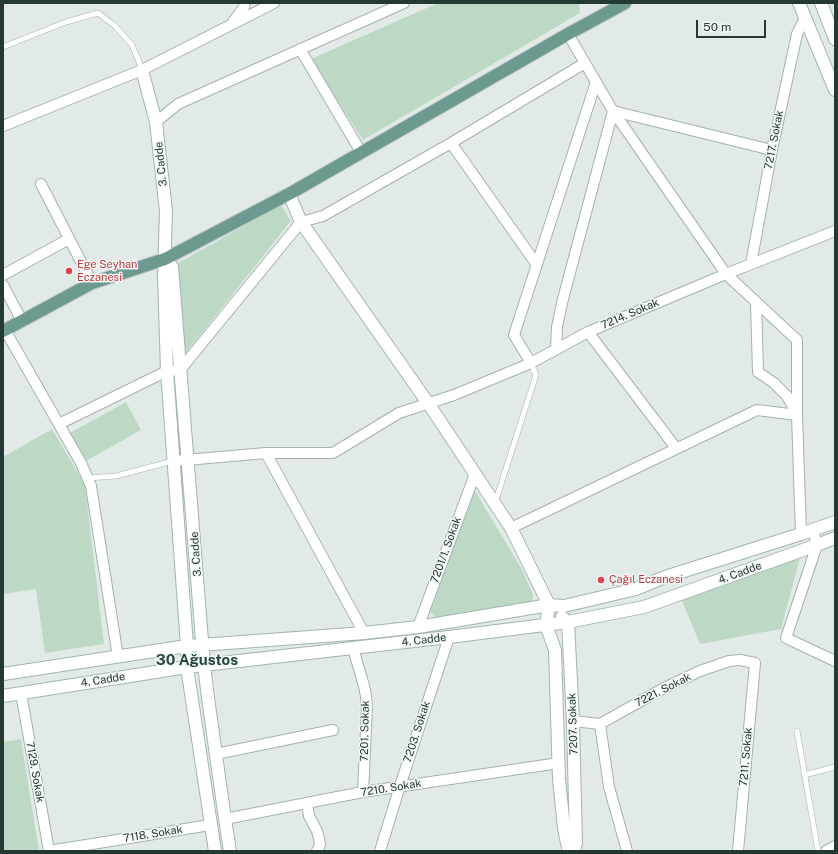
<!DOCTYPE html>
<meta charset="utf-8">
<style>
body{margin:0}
#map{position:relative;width:838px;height:854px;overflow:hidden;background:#e2eae7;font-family:"Public Sans",sans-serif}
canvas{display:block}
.frame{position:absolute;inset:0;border:4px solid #243934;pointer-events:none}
.scale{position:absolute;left:696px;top:20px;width:70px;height:18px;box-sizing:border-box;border:2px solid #243934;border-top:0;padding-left:5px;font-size:12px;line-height:14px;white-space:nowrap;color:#243934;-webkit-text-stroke:3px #f2f7f5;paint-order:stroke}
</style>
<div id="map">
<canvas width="838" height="854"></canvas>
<div class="frame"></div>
<div class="scale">50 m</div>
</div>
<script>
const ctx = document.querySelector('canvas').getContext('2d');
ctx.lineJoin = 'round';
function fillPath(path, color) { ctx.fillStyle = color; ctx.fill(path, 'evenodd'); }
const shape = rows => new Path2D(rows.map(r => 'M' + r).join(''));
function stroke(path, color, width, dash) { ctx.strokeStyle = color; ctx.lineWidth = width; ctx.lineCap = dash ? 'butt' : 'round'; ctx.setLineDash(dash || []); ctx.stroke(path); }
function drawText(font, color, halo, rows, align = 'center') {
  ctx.font = font + ' "Public Sans",sans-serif'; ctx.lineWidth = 3; ctx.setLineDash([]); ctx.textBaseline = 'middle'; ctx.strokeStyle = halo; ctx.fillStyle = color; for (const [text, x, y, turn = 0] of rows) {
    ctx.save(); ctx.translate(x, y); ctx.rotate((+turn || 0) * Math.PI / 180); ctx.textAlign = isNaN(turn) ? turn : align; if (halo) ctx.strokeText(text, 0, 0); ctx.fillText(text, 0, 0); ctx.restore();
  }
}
fillPath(shape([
 [438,3,579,3,580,13,363,140,311,59],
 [281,205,291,221,184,355,178,263],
 [126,402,141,430,86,461,70,433],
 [52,429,85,485,104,644,45,653,36,589,3,594,3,457],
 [474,489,521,568,533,594,533,599,527,606,438,619,430,612],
 [800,558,781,629,700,644,680,596],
 [21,739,39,851,3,851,3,742]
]), '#bdd9c6');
const lane = shape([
 [3,47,66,22,98,13,115,26,132,45,142,69],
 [88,478,116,476,173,461],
 [495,503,536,375,531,363],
 [797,731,818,851],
 [804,775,835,767]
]);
const street = shape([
 [233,22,244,7,245,3],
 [568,34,613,111,726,274,797,340,797,415,801,534],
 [300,49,361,152],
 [156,122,178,104,404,3],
 [3,126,142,70,274,3],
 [451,143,537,265],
 [41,184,92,283],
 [751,264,772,150,797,34,805,18],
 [3,275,69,239],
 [3,285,22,321],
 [756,302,758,372,774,383,787,396,797,414],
 [5,330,81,463,91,486,118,657],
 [588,332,676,448],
 [556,349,557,327,563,299,613,111,772,150],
 [531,363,514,335,596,82],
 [59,424,167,371,180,370,301,222,323,216,451,143,585,63],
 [266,453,333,453,399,413,454,395,531,363,588,332,726,274,835,231],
 [174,461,266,453,364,633],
 [511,528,757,410,797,415],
 [813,530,817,545,786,638,835,661],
 [418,627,475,474],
 [353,648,364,686,366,696,367,707,363,792],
 [21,693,49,851],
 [573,721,600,724,664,688,700,671,729,661,740,660,755,663,738,851],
 [600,724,609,787,627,851],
 [216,754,333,730],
 [307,803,309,816,317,831,319,838,320,845,317,851],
 [225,819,363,792,559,763],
 [49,851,210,825],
 [380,851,400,786,449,637],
 [826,851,835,846]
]);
const secondary = shape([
 [799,3,835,90],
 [821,3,835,39],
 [142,70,156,122,166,211,164,276,167,371,187,646,187,667,215,851],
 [289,194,301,222,428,403,511,528,549,605,546,625,555,650,559,779,564,828,567,843,569,851],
 [166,260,172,267,204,665,208,698,225,819,230,851],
 [562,617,568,622,573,721,576,843,574,851],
 [3,674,187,646,364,633,418,627,549,605,564,606,636,589,665,577,801,534,835,522],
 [3,696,187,667,204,665,449,637,568,622,644,607,817,545,835,538]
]);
const primary = shape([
 [3,331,92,283,165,259,289,194,568,34,625,3]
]);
stroke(lane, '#a5b1ae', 6);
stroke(street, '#a5b1ae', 12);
stroke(secondary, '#a2b4af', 14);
stroke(primary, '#bdc4c2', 14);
stroke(lane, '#fff', 5);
stroke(street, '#fff', 10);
stroke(secondary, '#fff', 12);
stroke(primary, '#6c9a90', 12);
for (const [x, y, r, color] of [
 [69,271,4,"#e0444e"],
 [601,580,4,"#e0444e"]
]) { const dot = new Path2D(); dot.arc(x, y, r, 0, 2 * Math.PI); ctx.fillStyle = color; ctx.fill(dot); stroke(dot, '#f2f7f5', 1.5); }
drawText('11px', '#243934', '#f2f7f5', [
 ["7217. Sokak",774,140,-79],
 ["3. Cadde",161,164,-96],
 ["7214. Sokak",630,314,-23],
 ["7201/1. Sokak",446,550,-70],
 ["3. Cadde",196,554,-94],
 ["4. Cadde",740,573,-20],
 ["4. Cadde",424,640,-7],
 ["4. Cadde",103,680,-9],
 ["7221. Sokak",663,690,-27],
 ["7207. Sokak",573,724,-92],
 ["7201. Sokak",365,731,-89],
 ["7203. Sokak",417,732,-72],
 ["7211. Sokak",746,757,-85],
 ["7129. Sokak",35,772,80],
 ["7210. Sokak",391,788,-9],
 ["7118. Sokak",153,834,-9]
]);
drawText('11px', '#be3a42', '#f2f7f5', [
 ["Ege Seyhan",77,265],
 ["Eczanesi",77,278],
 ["Çağıl Eczanesi",609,580]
], 'left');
drawText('bold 15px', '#234841', '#f2f7f5', [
 ["30 Ağustos",197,660]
]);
</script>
